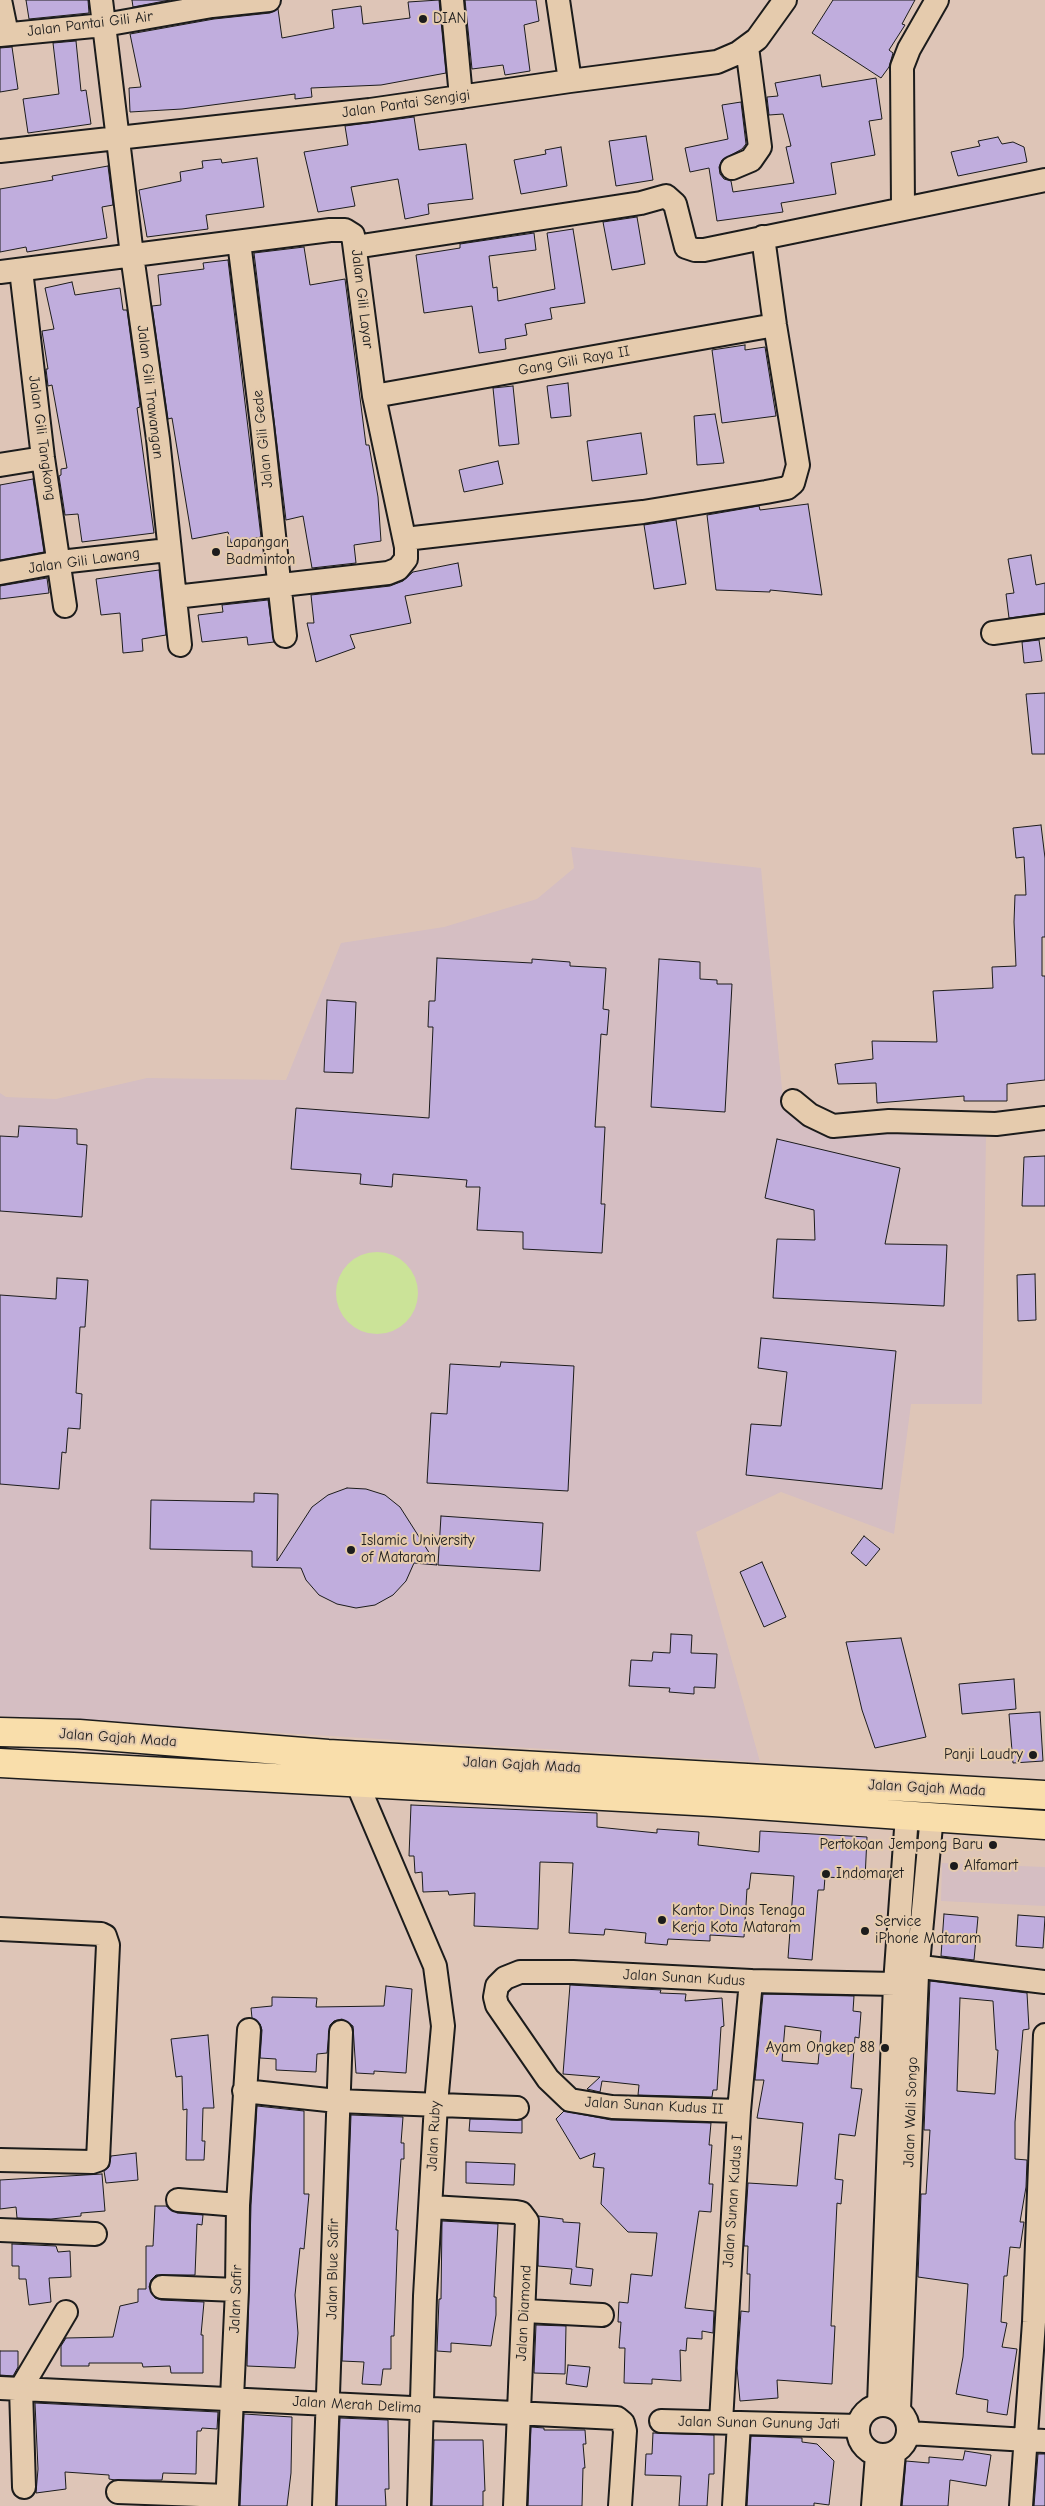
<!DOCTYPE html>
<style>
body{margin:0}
canvas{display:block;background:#dec5b7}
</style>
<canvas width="1045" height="2506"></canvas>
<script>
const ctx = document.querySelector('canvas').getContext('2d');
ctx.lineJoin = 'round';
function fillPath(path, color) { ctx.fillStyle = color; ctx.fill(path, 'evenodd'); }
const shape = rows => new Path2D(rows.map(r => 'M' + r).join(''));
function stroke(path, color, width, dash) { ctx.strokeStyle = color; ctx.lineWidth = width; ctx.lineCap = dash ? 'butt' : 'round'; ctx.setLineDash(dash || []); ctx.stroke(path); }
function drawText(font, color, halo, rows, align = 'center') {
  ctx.font = font + ' "Comic Neue",sans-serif'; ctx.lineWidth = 4; ctx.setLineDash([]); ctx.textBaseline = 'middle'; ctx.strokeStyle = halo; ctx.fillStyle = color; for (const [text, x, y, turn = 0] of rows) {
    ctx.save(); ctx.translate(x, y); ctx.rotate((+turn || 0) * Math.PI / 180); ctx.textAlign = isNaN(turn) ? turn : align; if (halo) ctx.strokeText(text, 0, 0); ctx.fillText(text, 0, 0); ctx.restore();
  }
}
fillPath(shape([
 [571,847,761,868,784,1110,986,1136,982,1404,911,1404,894,1534,781,1492,696,1532,760,1762,0,1716,0,1093,6,1097,56,1099,147,1078,286,1080,341,943,444,927,537,899,574,868],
 [942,1863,1045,1867,1045,1906,941,1901]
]), '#d5bec2');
fillPath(shape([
 '336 1293a41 41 0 1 1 82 0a41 41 0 1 1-82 0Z'
]), '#cbe398');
const building = shape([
 [26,0,88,0,89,13,29,19,26,0],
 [132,0,170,0,133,7,132,0],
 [439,0,446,73,381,85,311,88,312,97,295,99,295,94,182,109,130,112,129,88,141,87,130,34,214,19,270,13,278,9,282,38,334,28,332,10,361,6,363,24,410,18,408,2,439,0],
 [465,0,536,0,539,21,524,25,530,71,505,75,503,65,472,69,465,0],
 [833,0,915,0,902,24,905,25,889,50,893,53,889,67,881,78,812,33,833,0],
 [76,41,81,91,86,90,91,124,28,133,23,99,59,94,53,43,76,41],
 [12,47,18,89,0,92,0,48,12,47],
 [820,75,822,87,876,78,882,119,869,121,875,155,831,163,836,194,781,203,783,212,717,221,709,168,690,172,685,148,728,139,722,105,741,102,746,144,742,149,722,160,719,167,720,174,724,179,731,181,733,192,794,183,786,147,791,146,783,114,769,115,767,97,778,96,775,83,820,75],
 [414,117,419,150,466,144,473,199,428,204,429,214,405,219,398,179,351,187,355,206,318,212,304,152,348,145,345,126,414,117],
 [646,136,653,180,616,186,609,141,646,136],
 [998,137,1002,144,1013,142,1024,147,1027,162,958,176,951,152,980,146,978,141,998,137],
 [561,147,567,186,521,194,514,160,546,154,545,150,561,147],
 [257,158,264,207,206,215,208,229,147,237,139,190,181,181,180,172,203,168,202,161,221,159,222,163,257,158],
 [108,166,113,205,102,207,107,238,27,252,26,247,0,252,0,189,53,180,52,176,108,166],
 [637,217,645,264,612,270,603,222,637,217],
 [573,229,585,303,550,308,552,319,525,324,527,335,505,339,506,349,479,353,472,306,424,313,416,255,460,248,460,244,534,233,536,250,489,256,493,288,497,287,498,301,555,289,547,233,573,229],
 [304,247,310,285,345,279,366,445,369,445,378,497,381,541,354,545,356,563,312,568,303,516,286,520,254,253,304,247],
 [228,260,261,537,231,543,228,532,192,539,172,418,168,419,152,306,161,305,158,275,204,269,203,263,228,260],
 [72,282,75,295,120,288,123,310,127,310,140,407,137,408,154,533,82,542,78,514,65,515,59,476,61,475,61,469,67,468,52,385,48,386,46,369,48,369,42,331,54,329,45,288,72,282],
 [745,345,745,350,765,347,776,416,722,423,712,350,745,345],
 [568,383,571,416,551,418,547,386,568,383],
 [513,386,519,444,499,446,493,388,513,386],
 [715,414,724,463,697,465,694,416,715,414],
 [641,433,647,474,592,481,587,441,641,433],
 [498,461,503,484,464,492,459,470,498,461],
 [33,479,44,552,0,560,0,485,33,479],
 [808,504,822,595,770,590,770,592,716,590,707,515,759,506,760,510,808,504],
 [676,520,686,584,654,589,644,525,676,520],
 [1031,555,1036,585,1045,583,1045,613,1009,618,1006,594,1014,593,1008,559,1031,555],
 [458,563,462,586,405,596,411,623,350,635,355,648,316,662,307,623,314,623,311,595,390,586,403,581,413,572,458,563],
 [159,570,166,635,142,639,143,651,123,653,120,613,101,615,96,579,159,570],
 [47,578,49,593,0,599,0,586,47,578],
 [268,600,274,642,248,645,247,637,202,642,198,615,223,612,222,605,268,600],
 [1039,640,1042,661,1024,663,1022,642,1039,640],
 [1045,693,1045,754,1032,754,1026,694,1045,693],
 [1041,825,1045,858,1045,937,1042,937,1042,976,1045,976,1045,1080,1007,1084,1007,1101,964,1101,964,1096,877,1103,876,1083,838,1084,835,1064,873,1059,872,1041,937,1042,933,991,993,988,992,967,1016,966,1014,922,1015,895,1026,895,1024,857,1016,858,1013,828,1041,825],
 [437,958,532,963,532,959,570,962,570,966,606,968,603,1009,609,1010,607,1035,601,1034,595,1127,605,1127,601,1204,605,1204,602,1253,523,1249,523,1232,477,1230,480,1187,466,1187,467,1180,393,1174,392,1187,360,1184,361,1174,291,1169,296,1108,429,1118,433,1027,428,1027,429,1001,435,1001,437,958],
 [659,959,700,962,700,979,717,980,717,984,732,984,725,1112,651,1107,659,959],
 [327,1000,356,1002,353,1073,324,1072,327,1000],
 [19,1126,77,1129,77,1144,87,1145,82,1217,0,1211,0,1136,18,1137,19,1126],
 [777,1139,900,1168,885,1244,947,1245,944,1306,773,1298,777,1239,815,1240,814,1210,765,1198,777,1139],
 [1045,1156,1045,1206,1022,1206,1024,1157,1045,1156],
 [1035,1274,1036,1320,1018,1321,1017,1275,1035,1274],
 [57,1278,88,1280,85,1327,80,1327,76,1393,82,1394,80,1429,68,1428,66,1453,62,1452,59,1489,0,1484,0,1295,56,1299,57,1278],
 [761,1338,896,1351,882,1489,746,1475,751,1424,781,1426,787,1372,758,1368,761,1338],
 [501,1362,574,1366,568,1491,427,1483,431,1413,447,1414,450,1364,500,1367,501,1362],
 [347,1488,366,1489,385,1495,400,1507,437,1565,414,1563,406,1581,393,1595,375,1605,356,1608,337,1604,319,1595,306,1580,301,1568,252,1567,252,1551,150,1549,151,1500,254,1502,254,1493,278,1494,277,1561,312,1507,328,1495,347,1488],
 [441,1516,543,1523,540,1571,438,1565,441,1516],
 [864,1536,880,1549,866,1566,851,1553,864,1536],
 [762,1562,786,1617,764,1627,740,1572,762,1562],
 [671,1634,692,1635,691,1653,717,1654,715,1688,694,1687,694,1694,669,1692,670,1688,629,1686,631,1660,652,1661,653,1652,670,1653,671,1634],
 [901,1638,926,1737,875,1748,862,1710,846,1642,901,1638],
 [1014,1679,1016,1709,962,1714,959,1684,1014,1679],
 [1040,1712,1043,1761,1013,1763,1009,1714,1040,1712],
 [411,1805,597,1813,597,1827,657,1833,657,1829,699,1832,698,1845,759,1852,760,1831,867,1837,865,1879,825,1877,824,1890,818,1890,812,1960,788,1958,794,1876,751,1873,749,1889,747,1889,744,1937,710,1935,710,1941,668,1939,667,1945,645,1943,646,1933,605,1929,604,1935,569,1933,573,1863,540,1862,538,1929,474,1926,475,1893,449,1895,448,1891,423,1892,422,1872,415,1873,414,1856,409,1856,411,1805],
 [944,1914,978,1917,974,1960,941,1956,944,1914],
 [1018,1915,1045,1917,1043,1948,1016,1946,1018,1915],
 [930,1981,1027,1993,1029,2029,1023,2030,1015,2122,1015,2159,1027,2160,1026,2187,1020,2222,1024,2222,1020,2248,1010,2247,1007,2276,1004,2276,1001,2322,1007,2323,1002,2347,1017,2349,1007,2415,987,2412,988,2400,956,2394,963,2357,968,2284,918,2277,921,2194,926,2194,930,2130,924,2130,930,1981],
 [960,1998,993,2001,996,2050,998,2050,995,2094,957,2091,960,1998],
 [570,1985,661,1990,660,1993,686,1994,685,2001,722,1998,724,2026,721,2027,717,2090,713,2090,712,2097,638,2095,639,2085,602,2081,600,2092,587,2089,600,2077,563,2074,570,1985],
 [386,1986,412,1989,406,2073,374,2071,374,2074,356,2073,353,2026,342,2019,334,2021,330,2025,327,2053,317,2054,316,2072,276,2070,276,2059,260,2058,262,2030,260,2024,252,2018,251,2008,272,2006,272,1997,317,1998,316,2007,384,2006,386,1986],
 [763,1994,854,1996,853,2011,861,2012,859,2038,855,2037,851,2088,862,2089,855,2136,839,2134,835,2179,843,2180,841,2204,837,2203,831,2326,835,2326,832,2384,777,2380,778,2398,740,2401,737,2368,741,2311,749,2312,750,2274,747,2274,748,2246,744,2246,748,2183,797,2186,803,2123,757,2118,764,2080,755,2080,763,1994],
 [785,2026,821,2031,818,2064,782,2061,785,2026],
 [208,2035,214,2108,203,2108,202,2141,205,2141,204,2160,186,2160,187,2109,183,2110,182,2076,176,2077,171,2039,208,2035],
 [257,2106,304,2111,304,2194,309,2194,304,2249,300,2248,295,2295,298,2333,295,2368,247,2366,251,2205,257,2106],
 [564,2111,611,2120,711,2123,709,2145,712,2145,709,2184,713,2184,711,2212,699,2211,685,2308,714,2311,713,2333,702,2331,702,2339,687,2338,686,2351,680,2350,681,2381,652,2379,652,2384,624,2383,625,2348,619,2348,621,2322,618,2322,619,2302,628,2303,631,2274,652,2276,657,2233,628,2232,601,2204,604,2168,593,2167,595,2153,580,2159,556,2119,564,2111],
 [351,2115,403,2117,401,2143,404,2143,404,2159,401,2159,396,2230,398,2230,394,2336,391,2336,391,2369,383,2369,381,2385,362,2384,364,2362,342,2361,351,2115],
 [470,2119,522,2120,522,2133,469,2131,470,2119],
 [136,2153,138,2180,106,2183,104,2171,109,2167,111,2156,136,2153],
 [466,2162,515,2164,514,2185,466,2183,466,2162],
 [102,2174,105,2211,81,2213,81,2216,51,2219,17,2218,16,2207,0,2209,0,2180,102,2174],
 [155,2206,166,2206,177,2213,203,2215,202,2225,197,2224,195,2275,156,2275,151,2280,149,2287,155,2298,161,2300,204,2302,201,2335,203,2335,203,2373,171,2373,170,2366,143,2367,142,2363,89,2363,89,2366,61,2366,61,2346,66,2338,113,2337,120,2306,138,2302,138,2289,146,2289,146,2246,153,2246,155,2206],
 [538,2216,563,2219,563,2222,580,2223,576,2267,593,2269,591,2286,570,2284,572,2269,538,2266,538,2216],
 [442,2221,498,2224,494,2297,496,2297,496,2315,491,2346,451,2343,451,2352,437,2351,439,2299,441,2299,442,2221],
 [12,2244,56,2246,58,2252,70,2251,71,2277,49,2278,51,2302,29,2305,26,2279,19,2279,19,2266,12,2266,12,2244],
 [536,2325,566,2326,565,2374,534,2373,536,2325],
 [0,2351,18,2351,18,2367,13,2376,0,2375,0,2351],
 [568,2365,590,2367,587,2387,566,2384,568,2365],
 [35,2403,218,2412,217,2429,202,2428,201,2431,197,2431,196,2474,163,2473,162,2480,115,2480,109,2479,109,2475,65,2472,66,2489,36,2493,38,2469,35,2403],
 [244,2414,292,2417,291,2473,287,2506,240,2506,244,2414],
 [340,2418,388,2420,389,2489,385,2489,386,2506,337,2506,340,2418],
 [531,2427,544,2428,544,2430,585,2430,586,2444,583,2444,585,2468,583,2468,582,2506,528,2506,531,2427],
 [653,2433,714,2435,714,2474,709,2474,707,2506,679,2506,681,2476,645,2475,646,2454,652,2454,653,2433],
 [751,2436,802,2438,802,2442,817,2444,834,2461,829,2505,814,2503,814,2506,747,2506,751,2436],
 [434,2440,483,2440,485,2491,483,2491,483,2506,432,2506,434,2440],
 [965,2451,991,2455,986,2486,950,2480,948,2506,902,2506,906,2461,929,2463,929,2457,963,2460,965,2451],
 [1038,2454,1045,2454,1045,2506,1034,2506,1038,2454]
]);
fillPath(building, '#c0addd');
stroke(building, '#1c1c1c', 1);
const minor = shape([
 [0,0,7,34],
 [101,0,132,255,158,439,180,645],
 [452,0,461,97],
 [558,0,570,81],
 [0,35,104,25,212,6,269,0],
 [0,151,370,110,570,81,717,62,738,53,757,39,785,0],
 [732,168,751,160,760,147,747,47],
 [903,207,902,67,909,49,937,0],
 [239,242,262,425,285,636],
 [355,247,641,203,666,196,675,204,686,247,695,250,704,250,1045,180],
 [21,270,43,458,65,606],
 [0,272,330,230,345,230,353,235,374,396,406,547,406,559,398,569,388,573,175,597],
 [374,396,775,325],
 [0,465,43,458],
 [405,539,643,512,766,492,787,488,793,483,798,465,775,325,763,237],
 [0,573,60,562,168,550],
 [993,633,1045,626],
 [793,1101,810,1115,833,1126,889,1121,996,1124,1045,1118],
 [357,1783,435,1966,443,2026,436,2104,425,2296,419,2506],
 [0,1929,101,1934,105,1936,108,1945,98,2160,92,2162,0,2160],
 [905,1965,1045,1982],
 [244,2091,337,2101,517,2108],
 [739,2111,612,2107,570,2100,548,2079,497,2005,495,1997,497,1986,505,1978,520,1972,573,1972,751,1981,895,1984],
 [178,2200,238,2205],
 [431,2207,516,2212,521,2213,527,2221,515,2506],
 [0,2230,95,2234],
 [162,2287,237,2290],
 [525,2311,602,2315],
 [0,2388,617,2418,623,2423,625,2431,620,2506],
 [879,2404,895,1984,907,1815],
 '858 2430a25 25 0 1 1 50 0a25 25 0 1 1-50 0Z',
 [899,2409,917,1975,932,1815],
 [661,2421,858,2426],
 [721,2422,739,2111,751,1981],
 [908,2433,1045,2441],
 [24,2487,21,2388,66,2312],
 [118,2492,227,2496],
 [227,2506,237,2290,238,2205,249,2030],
 [324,2506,341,2032],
 [734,2506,739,2423],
 [873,2506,877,2455],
 [889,2506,894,2453],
 [1021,2506,1034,2322,1045,2035]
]);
const major = shape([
 [0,1732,79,1734,328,1754,1045,1795],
 [0,1763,713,1802,1045,1825]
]);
stroke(minor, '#1c1c1c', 26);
stroke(major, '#1c1c1c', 31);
stroke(minor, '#e5cbad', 22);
stroke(major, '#f9deab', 28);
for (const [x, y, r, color] of [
 [423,19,5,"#1c1c1c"],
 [216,552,5,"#1c1c1c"],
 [351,1550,5,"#1c1c1c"],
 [1033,1755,5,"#1c1c1c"],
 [993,1845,5,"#1c1c1c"],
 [954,1866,5,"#1c1c1c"],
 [826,1874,5,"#1c1c1c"],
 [662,1920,5,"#1c1c1c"],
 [865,1931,5,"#1c1c1c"],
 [885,2048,5,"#1c1c1c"]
]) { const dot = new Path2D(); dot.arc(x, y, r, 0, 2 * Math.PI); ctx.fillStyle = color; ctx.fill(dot); stroke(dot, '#e5cbad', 2); }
drawText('15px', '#1c1c1c', '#e5cbad', [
 ["DIAN",433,19],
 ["Lapangan",226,543],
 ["Badminton",226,560],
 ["Islamic University",361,1541],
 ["of Mataram",361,1558],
 ["Panji Laudry",1023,1755,"right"],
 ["Pertokoan Jempong Baru",983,1845,"right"],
 ["Alfamart",964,1866],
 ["Indomaret",836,1874],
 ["Kantor Dinas Tenaga",672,1911],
 ["Kerja Kota Mataram",672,1928],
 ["Service",875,1922],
 ["iPhone Mataram",875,1939],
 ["Ayam Ongkep 88",875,2048,"right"]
], 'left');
drawText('15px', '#1c1c1c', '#e5cbad', [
 ["Jalan Pantai Gili Air",90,24,-7],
 ["Jalan Pantai Sengigi",406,104,-8],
 ["Jalan Gili Layar",362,299,83],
 ["Gang Gili Raya II",574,361,-10],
 ["Jalan Gili Trawangan",150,392,83],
 ["Jalan Gili Tangkong",42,438,82],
 ["Jalan Gili Gede",263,439,-96],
 ["Jalan Gili Lawang",84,561,-8],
 ["Jalan Gajah Mada",118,1738,4],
 ["Jalan Gajah Mada",522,1765,3],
 ["Jalan Gajah Mada",927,1788,3],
 ["Jalan Sunan Kudus",684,1978,3],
 ["Jalan Sunan Kudus II",654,2106,3],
 ["Jalan Wali Songo",911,2112,-88],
 ["Jalan Ruby",434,2136,-87],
 ["Jalan Sunan Kudus I",733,2201,-86],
 ["Jalan Blue Safir",333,2269,-89],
 ["Jalan Safir",236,2299,-88],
 ["Jalan Diamond",524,2313,-87],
 ["Jalan Merah Delima",357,2405,3],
 ["Jalan Sunan Gunung Jati",759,2423,1]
]);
</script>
